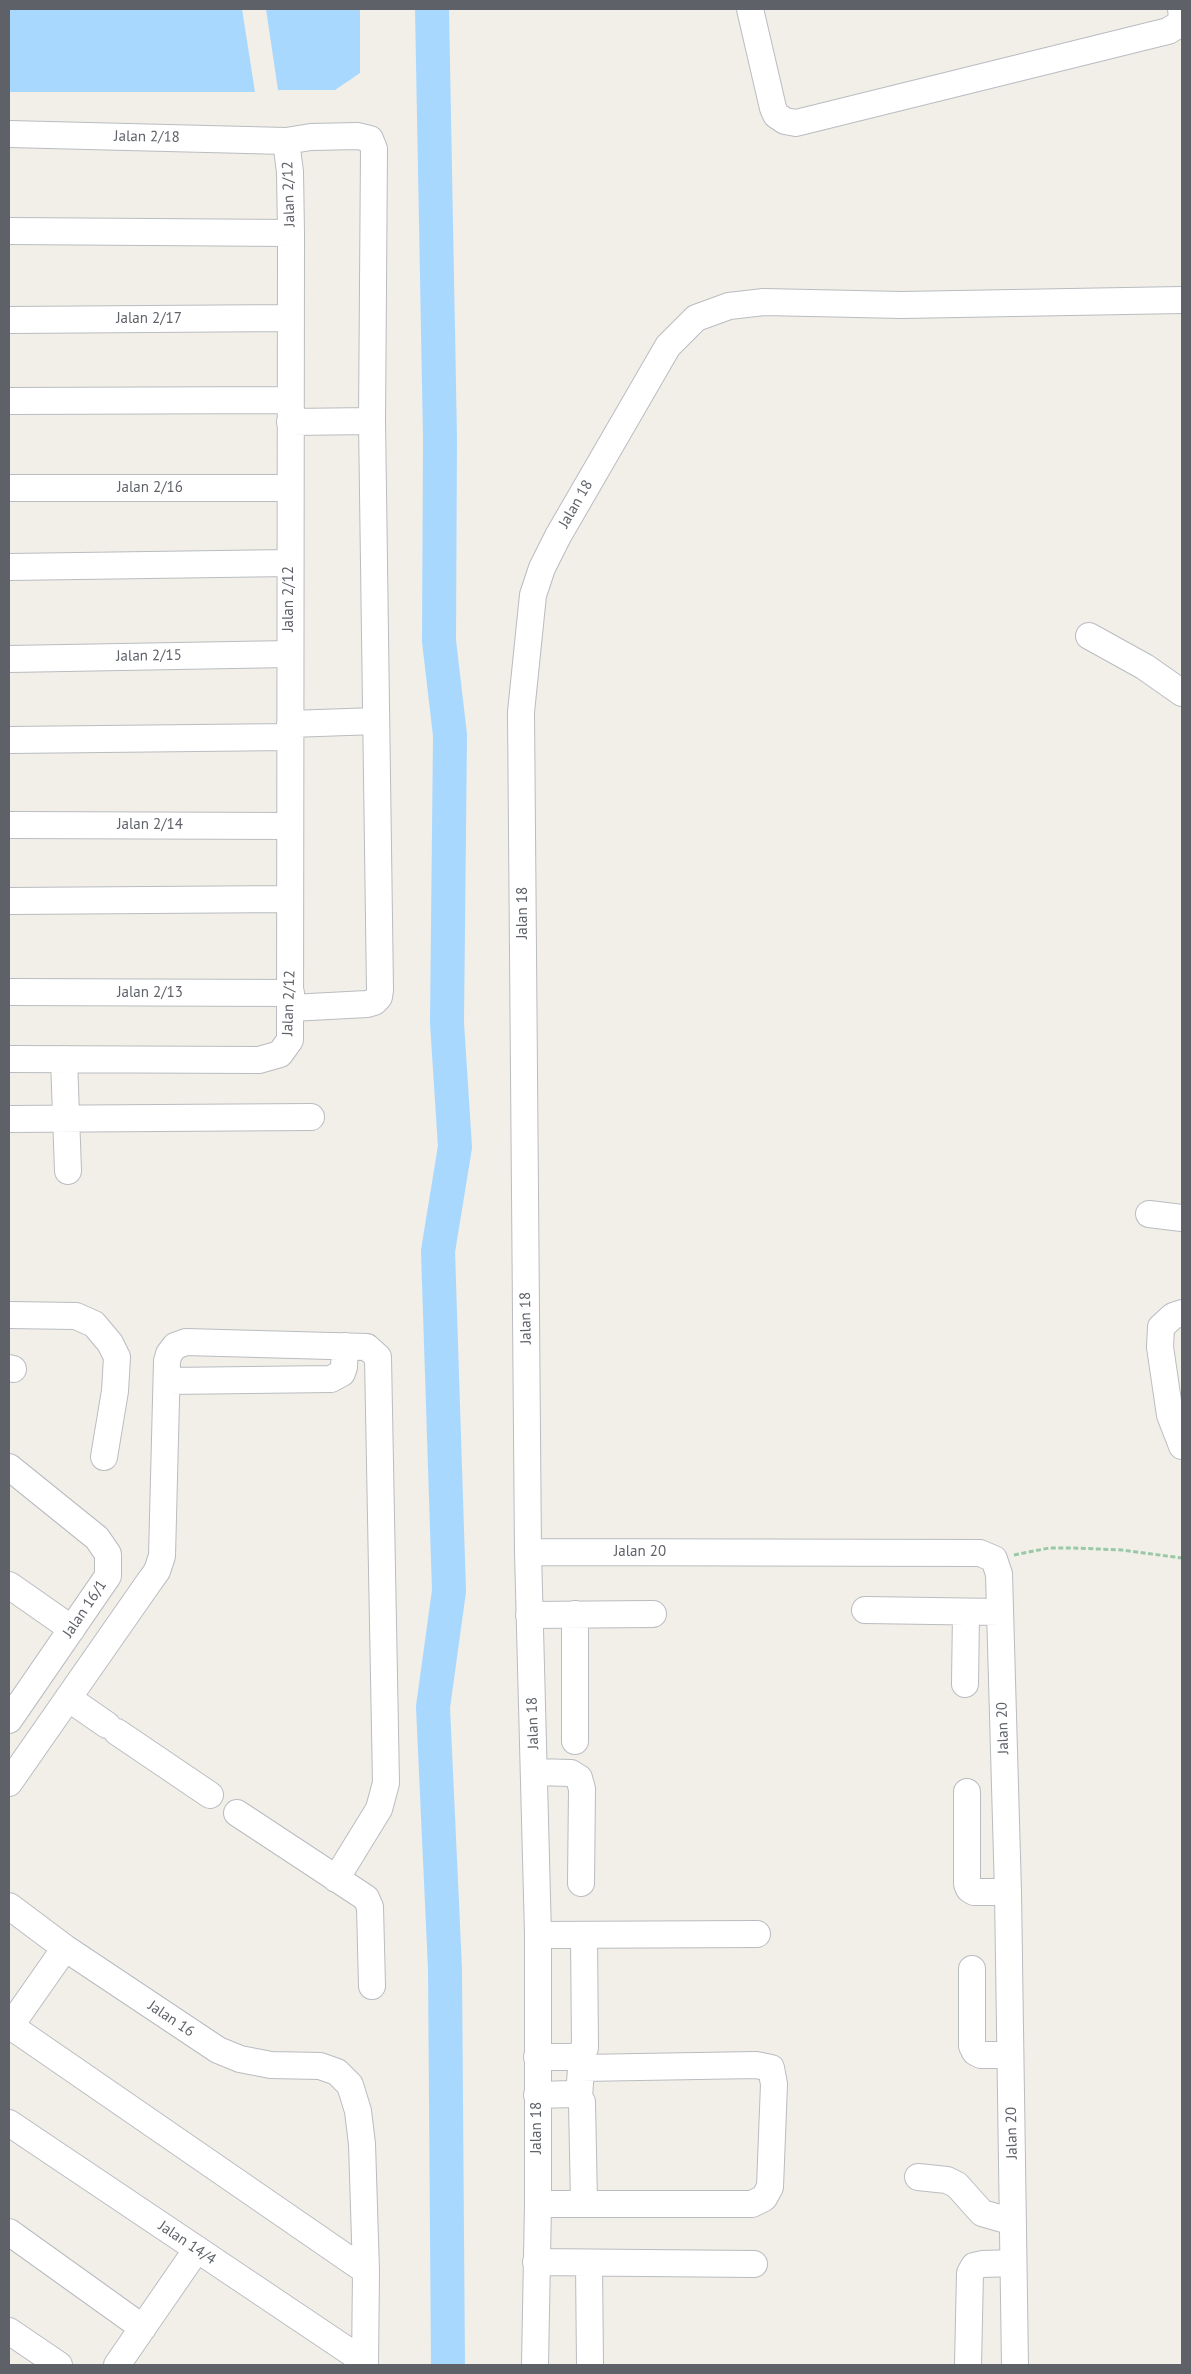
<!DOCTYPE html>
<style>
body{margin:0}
#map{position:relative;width:1191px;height:2374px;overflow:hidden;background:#f1efe7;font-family:"PT Sans",sans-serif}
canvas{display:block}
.frame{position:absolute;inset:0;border:10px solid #5e6268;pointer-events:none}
</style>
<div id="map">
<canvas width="1191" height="2374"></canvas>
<div class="frame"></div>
</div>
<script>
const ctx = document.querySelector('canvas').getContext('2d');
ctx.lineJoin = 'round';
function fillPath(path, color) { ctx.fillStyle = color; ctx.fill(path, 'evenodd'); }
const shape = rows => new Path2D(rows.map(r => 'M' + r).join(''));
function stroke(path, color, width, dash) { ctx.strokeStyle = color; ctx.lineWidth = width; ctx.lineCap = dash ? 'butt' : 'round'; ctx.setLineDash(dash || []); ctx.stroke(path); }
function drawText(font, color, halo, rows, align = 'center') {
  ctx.font = font + ' "PT Sans",sans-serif'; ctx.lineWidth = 4; ctx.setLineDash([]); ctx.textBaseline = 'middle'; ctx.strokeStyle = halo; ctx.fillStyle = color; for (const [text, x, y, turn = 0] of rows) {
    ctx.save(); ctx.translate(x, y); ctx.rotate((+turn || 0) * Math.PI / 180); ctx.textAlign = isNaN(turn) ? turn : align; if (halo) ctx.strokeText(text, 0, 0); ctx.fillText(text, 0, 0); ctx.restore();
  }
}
fillPath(shape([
 [9,9,242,9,255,92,9,92],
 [266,9,360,9,360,73,335,90,278,90]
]), '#a9d8ff');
stroke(shape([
 [432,9,440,438,439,641,450,735,447,1023,455,1147,438,1251,449,1591,433,1707,445,1969,448,2365]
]), '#a9d8ff', 34);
const minor = shape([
 [750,9,773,108,776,115,785,121,796,123,1168,31,1178,25,1182,17,1181,9],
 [9,134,286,141,311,137,358,136,370,139,374,149,372,421,290,422],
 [9,231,291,233],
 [9,320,289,318],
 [9,401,289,400],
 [9,488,290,488],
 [9,567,289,563],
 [1089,636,1145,667,1182,693],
 [9,659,289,654],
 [290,724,376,721],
 [9,740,290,737],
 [9,825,290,826],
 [9,901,290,899],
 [9,992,291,993],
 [291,1008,367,1004,374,1002,379,997,380,990,372,421],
 [9,1059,259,1060,280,1054,290,1040,291,233,290,172,286,141],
 [64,1059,68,1171],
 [9,1119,311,1117],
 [1149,1214,1182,1218],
 [1182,1313,1173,1316,1161,1327,1160,1347,1170,1415,1182,1446],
 [9,1315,76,1316,94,1324,110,1343,117,1357,115,1391,104,1457],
 [9,1368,13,1369],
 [168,1381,331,1379,342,1373,344,1367,345,1346],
 [9,1467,97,1538,108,1554,108,1576,9,1720],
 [528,1552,980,1553,994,1559,999,1574,1008,1892,1015,2365],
 [9,1585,72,1629],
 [865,1610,1000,1612],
 [529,1615,653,1614],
 [965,1684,966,1613],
 [68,1698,107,1725],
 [117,1732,210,1795],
 [575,1741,575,1614],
 [535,1772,571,1773,579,1778,582,1789,581,1883],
 [9,1783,147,1585,157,1571,162,1556,167,1361,169,1354,175,1346,186,1342,367,1347,378,1357,386,1783,379,1809,336,1879],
 [967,1792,967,1884,969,1889,974,1892,1008,1892],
 [237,1813,366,1898,370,1907,372,1986],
 [9,1906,65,1948,218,2050,240,2059,271,2065,320,2066,337,2072,350,2085,358,2111,362,2144,366,2271,365,2365],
 [538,1935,757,1934],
 [972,1969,972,2046,975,2052,981,2055,1010,2055],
 [9,2025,366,2271],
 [9,2028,65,1948],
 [537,2057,572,2057,581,2054,585,2048,584,1935],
 [537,2095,574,2094,582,2102,584,2203],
 [9,2123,365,2362],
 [918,2177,947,2180,957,2185,982,2213,1013,2222],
 [538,2204,752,2204,764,2198,770,2187,774,2084,771,2068,756,2065,581,2068,579,2098],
 [9,2232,143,2328],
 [536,2262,754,2264],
 [589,2264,590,2365],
 [9,2331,59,2365],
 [117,2365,197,2249],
 [535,2365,538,2204,538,1935,528,1552,521,712,533,595,542,568,558,536,668,346,696,318,729,306,764,302,902,305,1182,300],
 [968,2365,970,2273,974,2266,983,2264,1013,2263]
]);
stroke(minor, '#b9bcc1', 28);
stroke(shape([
 [1014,1555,1049,1548,1074,1548,1122,1550,1182,1558]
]), '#99c9a7', 3, [5, 2.5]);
stroke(minor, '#fff', 26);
drawText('15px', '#5e6268', '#fff', [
 ["Jalan 2/18",147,137,1],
 ["Jalan 2/12",289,194,-92],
 ["Jalan 2/17",149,319],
 ["Jalan 2/16",150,488],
 ["Jalan 18",576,504,-60],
 ["Jalan 2/12",289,599,-90],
 ["Jalan 2/15",149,656,-1],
 ["Jalan 2/14",150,825],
 ["Jalan 18",523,913,-90],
 ["Jalan 2/13",150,993],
 ["Jalan 2/12",289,1003,-88],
 ["Jalan 18",526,1318,-91],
 ["Jalan 20",640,1552],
 ["Jalan 16/1",85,1609,-56],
 ["Jalan 18",533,1723,-92],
 ["Jalan 20",1003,1728,-92],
 ["Jalan 16",171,2019,34],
 ["Jalan 18",537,2128,-90],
 ["Jalan 20",1012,2133,-91],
 ["Jalan 14/4",187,2243,34]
]);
</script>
